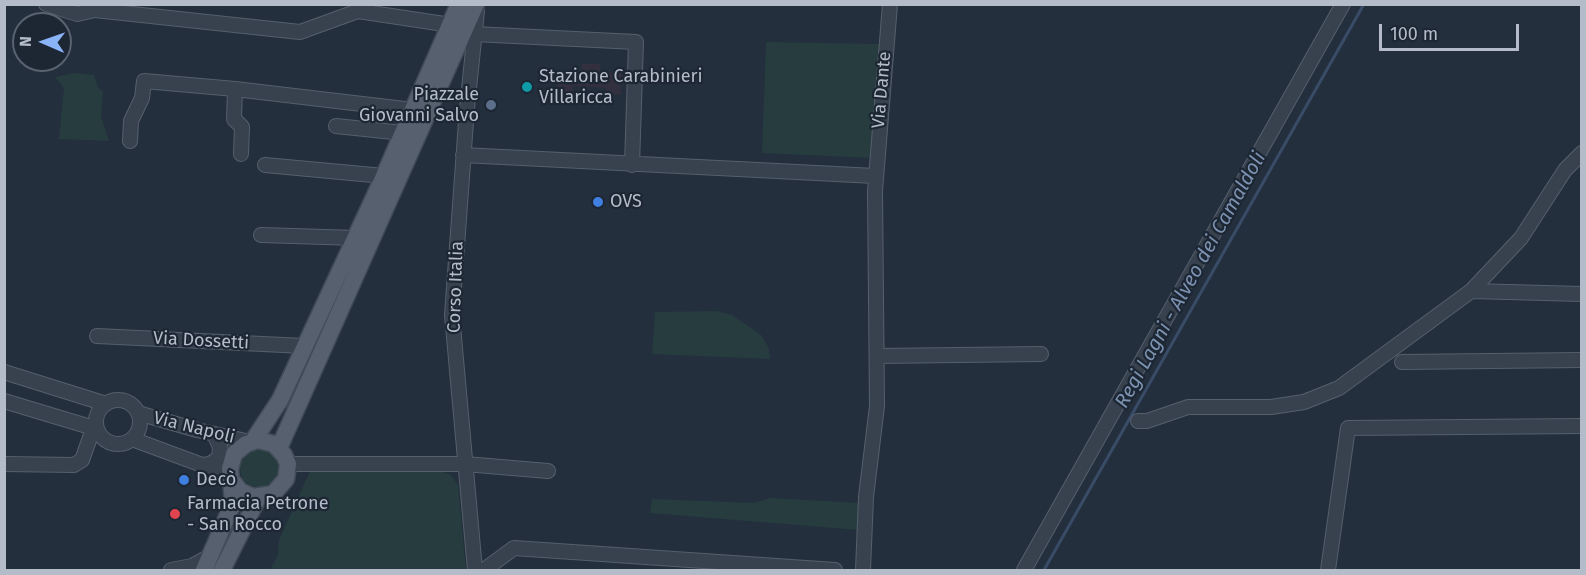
<!DOCTYPE html>
<meta charset="utf-8">
<style>
body{margin:0}
#map{position:relative;width:1586px;height:575px;overflow:hidden;background:#242f3e;font-family:"Fira Sans",sans-serif}
canvas{display:block}
.frame{position:absolute;inset:0;border:6px solid #b4bcc9;pointer-events:none}
.north{position:absolute;left:12px;top:12px;width:60px;height:60px;box-sizing:border-box;background:#1d2633;border:2px solid #59626f;border-radius:50%;rotate:272deg;font-size:16px;font-weight:700;line-height:24px;text-align:center;color:#b4bcc9}
.north::after{content:'';display:block;margin:auto;width:21px;height:27px;background:#8ab4f8;clip-path:polygon(50% 0,100% 100%,50% 72%,0 100%)}
.scale{position:absolute;left:1379px;top:24px;width:140px;height:27px;box-sizing:border-box;border:3px solid #b4bcc9;border-top:0;padding-left:8px;font-size:18px;line-height:21px;white-space:nowrap;color:#b4bcc9;-webkit-text-stroke:4px #1d2633;paint-order:stroke}
</style>
<div id="map">
<canvas width="1586" height="575"></canvas>
<div class="frame"></div>
<div class="north">N</div>
<div class="scale">100 m</div>
</div>
<script>
const ctx = document.querySelector('canvas').getContext('2d');
ctx.lineJoin = 'round';
function fillPath(path, color) { ctx.fillStyle = color; ctx.fill(path, 'evenodd'); }
const shape = rows => new Path2D(rows.map(r => 'M' + r).join(''));
function stroke(path, color, width, dash) { ctx.strokeStyle = color; ctx.lineWidth = width; ctx.lineCap = dash ? 'butt' : 'round'; ctx.setLineDash(dash || []); ctx.stroke(path); }
function drawText(font, color, halo, rows, align = 'center') {
  ctx.font = font + ' "Fira Sans",sans-serif'; ctx.lineWidth = 4.5; ctx.setLineDash([]); ctx.textBaseline = 'middle'; ctx.strokeStyle = halo; ctx.fillStyle = color; for (const [text, x, y, turn = 0] of rows) {
    ctx.save(); ctx.translate(x, y); ctx.rotate((+turn || 0) * Math.PI / 180); ctx.textAlign = isNaN(turn) ? turn : align; if (halo) ctx.strokeText(text, 0, 0); ctx.fillText(text, 0, 0); ctx.restore();
  }
}
fillPath(shape([
 [582,64,600,64,600,72,622,73,621,95,606,94,606,88,573,86,572,93,557,92,558,71,581,72]
]), '#32303f');
fillPath(shape([
 [766,42,881,44,872,158,762,153],
 [75,73,94,75,98,87,103,92,101,116,109,141,59,139,64,88,55,77],
 [717,311,732,315,761,335,769,349,770,359,652,354,655,312],
 '240 468a19 19 0 1 1 38 0a19 19 0 1 1-38 0Z',
 [310,471,443,472,451,475,458,485,466,570,270,570,278,555,279,540],
 [770,498,861,503,858,530,650,513,652,499,754,503]
]), '#263c3f');
stroke(shape([
 [1044,570,1364,4]
]), '#394c67', 3);
const minor = shape([
 [46,4,77,14,95,10,300,32,358,11,451,25],
 [474,34,636,42,632,165],
 [336,126,403,133],
 [130,141,131,121,142,98,144,81,235,89],
 [241,154,242,127,234,119,235,89,413,110],
 [463,155,875,176],
 [265,165,384,176],
 [261,235,356,238],
 [1471,291,1582,294],
 [97,336,304,346],
 [877,356,1041,354],
 [1402,362,1582,360],
 [4,372,106,404],
 '96 422a22 22 0 1 1 44 0a22 22 0 1 1-44 0Z',
 [4,401,97,429],
 [138,413,197,430,250,442],
 [1138,421,1147,421,1188,407,1271,407,1304,402,1339,388,1471,291,1521,238,1565,170,1582,153],
 [132,439,213,469,232,479],
 [4,464,74,465,82,460,93,429],
 [288,464,465,464,548,471],
 [203,465,210,464,219,458,220,447,214,434],
 [171,570,192,566,210,556],
 [475,570,452,315,467,108,477,11],
 [484,570,514,548,835,570],
 [863,570,866,497,877,406,875,191,890,4],
 [1024,570,1343,4],
 [1328,570,1348,428,1582,426]
]);
const major = shape([
 [253,441,280,400,384,176,459,4],
 [279,448,476,4],
 [204,570,233,503,230,469,234,454,246,444,258,440,274,444,284,455,288,464,286,479,273,494,253,497,240,491,234,483],
 [222,570,258,498]
]);
stroke(minor, '#565f6c', 16);
stroke(major, '#414a57', 19);
stroke(minor, '#38414e', 14);
stroke(major, '#56606e', 16);
for (const [x, y, r, color] of [
 [527,87,6,"#0f9aa8"],
 [491,105,6,"#5c6f8a"],
 [598,202,6,"#3f7fe0"],
 [184,480,6,"#3f7fe0"],
 [175,514,6,"#e0444e"]
]) { const dot = new Path2D(); dot.arc(x, y, r, 0, 2 * Math.PI); ctx.fillStyle = color; ctx.fill(dot); stroke(dot, '#1d2633', 2); }
drawText('18px', '#b4bcc9', '#1d2633', [
 ["Stazione Carabinieri",539,77],
 ["Villaricca",539,98],
 ["Piazzale",479,95,"right"],
 ["Giovanni Salvo",479,116,"right"],
 ["OVS",610,202],
 ["Decò",196,480],
 ["Farmacia Petrone",187,504],
 ["- San Rocco",187,525]
], 'left');
drawText('18px', '#b4bcc9', '#1d2633', [
 ["Via Dante",882,90,-85],
 ["Corso Italia",456,287,-88],
 ["Via Dossetti",201,341,3],
 ["Via Napoli",194,428,14]
]);
drawText('italic 20px', '#7c92b1', '#1d2633', [
 ["Regi Lagni - Alveo dei Camaldoli",1191,280,-61]
]);
</script>
